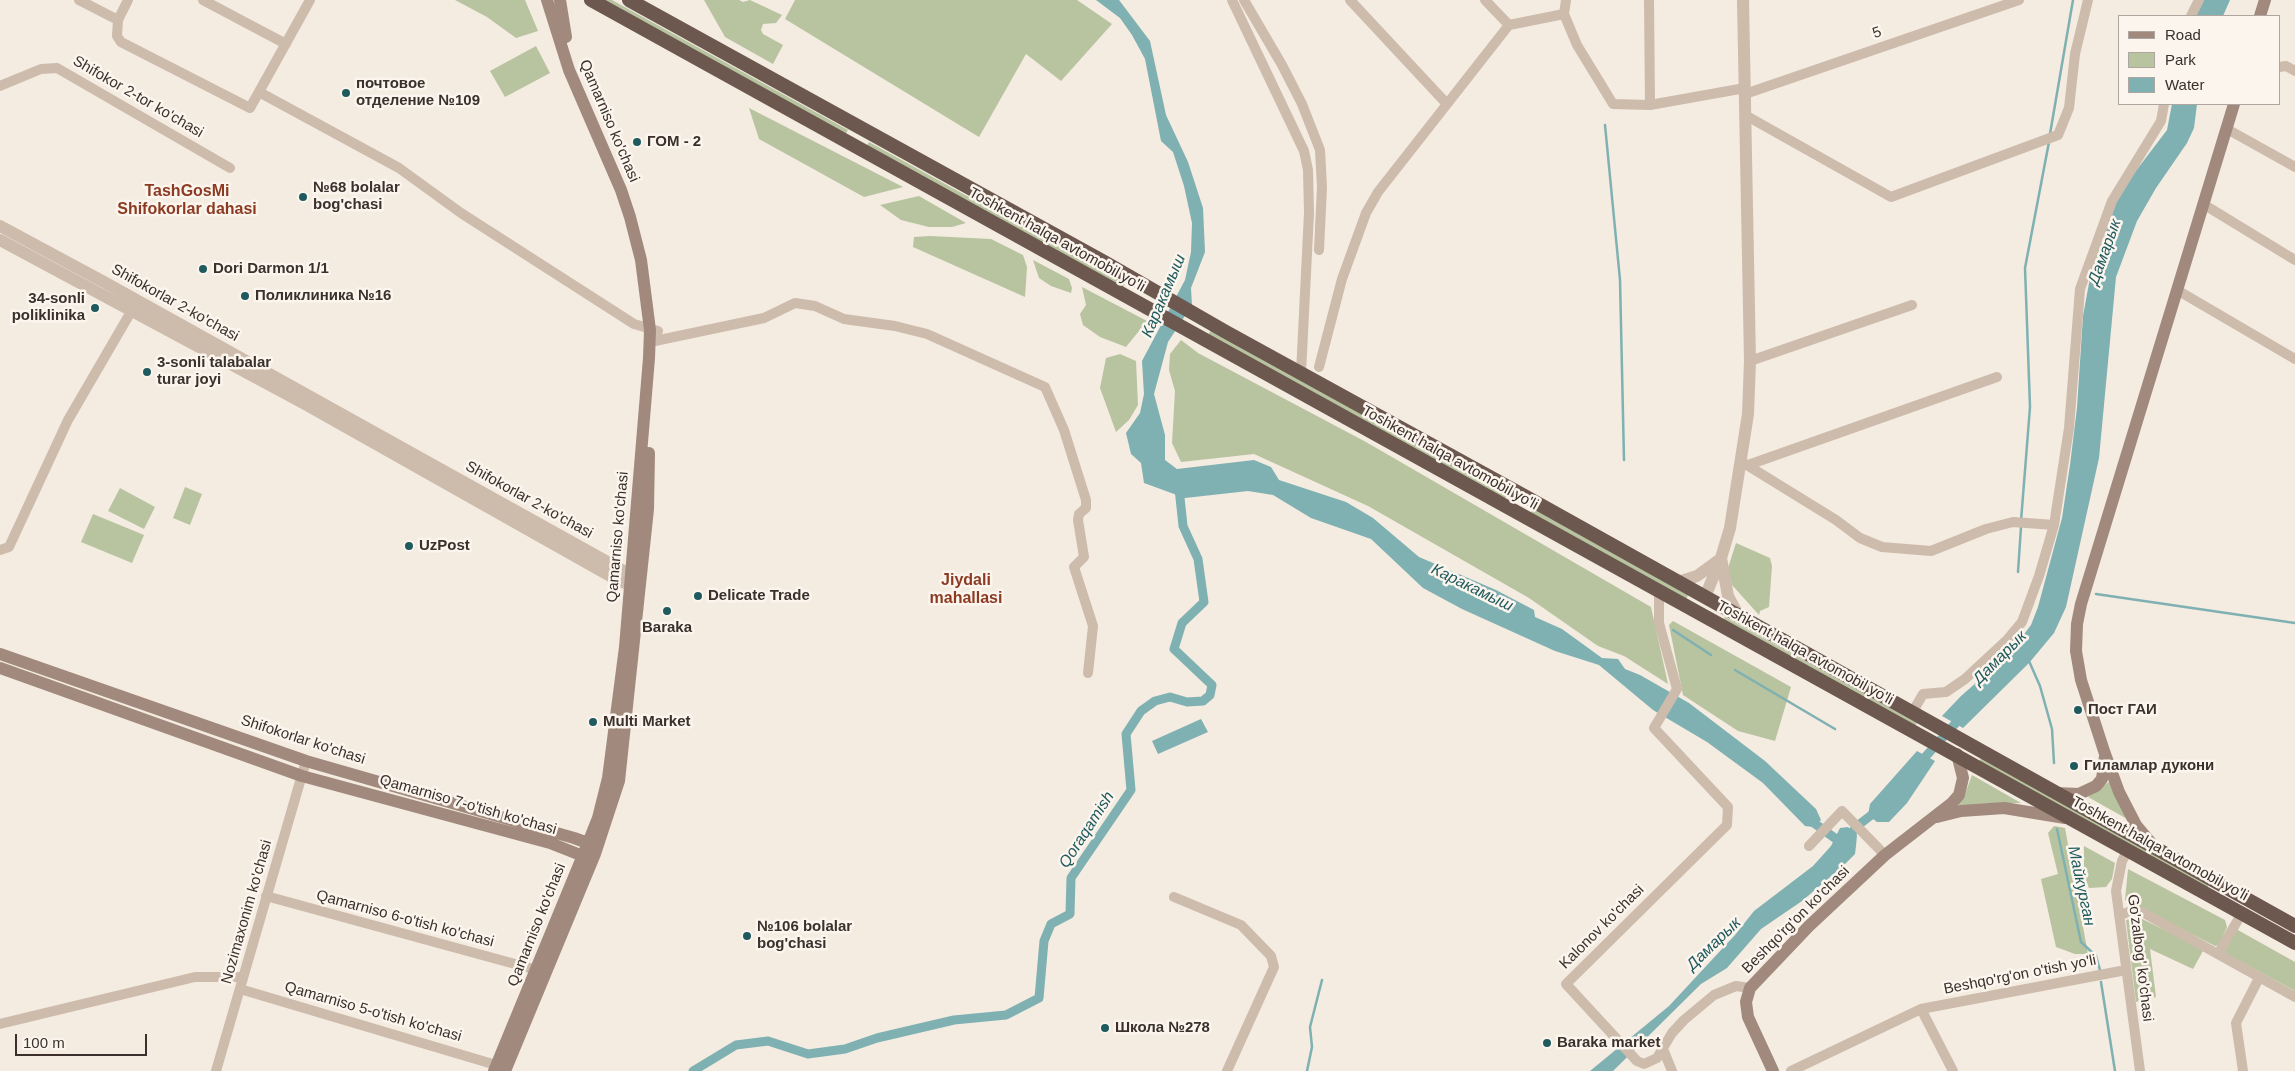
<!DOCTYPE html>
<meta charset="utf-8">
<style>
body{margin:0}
#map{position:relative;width:2295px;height:1071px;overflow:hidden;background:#f4ebe1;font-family:Helvetica,sans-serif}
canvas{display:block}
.legend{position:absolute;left:2118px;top:15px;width:162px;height:90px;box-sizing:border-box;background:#fbf5ee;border:1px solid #aea6a0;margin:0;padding:6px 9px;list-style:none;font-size:15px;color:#3b302b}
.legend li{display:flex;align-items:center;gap:10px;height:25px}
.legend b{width:25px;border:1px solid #aea6a0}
.scale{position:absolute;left:15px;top:1034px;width:132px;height:22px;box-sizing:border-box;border:2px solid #3b302b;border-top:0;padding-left:6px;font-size:15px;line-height:18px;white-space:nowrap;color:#3b302b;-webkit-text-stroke:4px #fbf5ee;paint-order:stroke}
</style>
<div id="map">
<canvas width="2295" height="1071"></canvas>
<ul class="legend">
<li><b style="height:6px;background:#a18a7d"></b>Road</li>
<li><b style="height:14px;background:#b8c4a0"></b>Park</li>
<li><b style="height:14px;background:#7fb0b2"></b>Water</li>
</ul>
<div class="scale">100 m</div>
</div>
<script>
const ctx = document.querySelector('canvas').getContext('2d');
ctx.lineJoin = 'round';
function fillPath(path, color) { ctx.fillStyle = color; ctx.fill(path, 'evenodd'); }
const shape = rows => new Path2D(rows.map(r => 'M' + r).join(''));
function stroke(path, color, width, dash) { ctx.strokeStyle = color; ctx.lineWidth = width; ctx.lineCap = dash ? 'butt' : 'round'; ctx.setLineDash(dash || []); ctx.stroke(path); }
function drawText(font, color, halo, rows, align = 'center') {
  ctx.font = font + ' Helvetica,sans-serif'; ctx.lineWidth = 5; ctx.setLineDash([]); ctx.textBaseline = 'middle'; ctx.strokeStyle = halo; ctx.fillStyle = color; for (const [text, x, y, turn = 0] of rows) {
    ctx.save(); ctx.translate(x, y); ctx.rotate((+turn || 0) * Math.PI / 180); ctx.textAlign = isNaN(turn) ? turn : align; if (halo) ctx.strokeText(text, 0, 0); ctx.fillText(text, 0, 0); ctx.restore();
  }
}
fillPath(shape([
 [455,0,525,0,538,31,516,38,487,17],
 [600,0,612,0,848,130,845,135],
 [704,0,739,0,743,2,750,0,782,15,776,23,763,24,761,30,763,34,783,45,773,64,725,37],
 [795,0,1077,0,1112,24,1061,81,1026,54,979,137,785,19],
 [536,46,550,73,505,97,490,71],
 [749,108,903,187,864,197,759,139],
 [869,142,1125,283,1123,288,866,147],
 [919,196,966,223,952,227,929,227,901,220,880,205],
 [930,236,991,239,1023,255,1027,267,1025,297,913,247,914,237],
 [1033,260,1069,279,1072,288,1071,293,1051,286,1039,278],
 [1082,287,1147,321,1126,347,1100,337,1083,325,1080,314,1086,305],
 [1211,330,1508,493,1505,499,1208,335],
 [1181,340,1198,353,1366,442,1651,607,1668,684,1624,656,1598,646,1529,598,1368,506,1254,454,1181,462,1172,443,1175,391,1169,370,1170,354],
 [1120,354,1136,361,1138,405,1129,420,1116,432,1100,388,1106,358],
 [185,487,202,494,190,525,173,518],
 [120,488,155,507,144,529,108,511],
 [1533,509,1688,595,1686,600,1531,513],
 [93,514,144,535,132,563,81,542],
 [1736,543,1770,558,1772,566,1769,607,1760,611,1759,615,1732,585,1728,568],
 [1725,617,1917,723,1914,727,1722,621],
 [1673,621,1791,687,1775,741,1738,731,1683,695,1669,625],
 [1981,758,2209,884,2207,889,1979,762],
 [1972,775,2021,803,1977,804,1956,807,1964,797],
 [2109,782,2129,820,2088,797],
 [2054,826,2065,828,2088,954,2075,954,2056,947,2041,879,2058,874,2048,833],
 [2084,846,2115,863,2112,879,2106,887,2089,888,2084,875],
 [2128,869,2225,920,2227,927,2219,945,2215,946,2125,900],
 [2138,917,2204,949,2193,969,2150,949,2156,997,2136,1002,2126,920],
 [2236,929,2295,962,2295,991,2223,952]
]), '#b8c4a0');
fillPath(shape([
 [1096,0,1119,0,1150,41,1166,115,1188,162,1203,208,1205,252,1191,288,1192,305,1168,342,1154,394,1165,435,1165,460,1177,469,1254,460,1271,467,1279,480,1346,502,1373,518,1419,557,1496,590,1534,610,1535,617,1562,629,1602,658,1618,659,1625,669,1640,675,1689,703,1765,761,1816,809,1821,820,1813,827,1805,826,1763,783,1707,742,1653,710,1599,665,1555,651,1462,609,1423,588,1371,539,1311,518,1273,495,1248,491,1185,498,1144,483,1141,463,1131,454,1126,433,1140,413,1144,394,1142,361,1185,280,1191,252,1192,223,1184,186,1173,152,1161,141,1145,59,1132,35,1120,18],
 [2202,0,2230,0,2223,16,2195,16],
 [2172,104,2197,104,2194,128,2187,143,2156,188,2137,221,2116,277,2099,458,2066,607,2054,633,2029,663,1963,728,1942,716,1961,696,2009,654,2031,625,2038,607,2062,518,2070,465,2077,408,2083,316,2092,267,2116,203,2132,176,2167,130],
 [1201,719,1208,732,1158,754,1152,741],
 [1917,751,1935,761,1907,803,1889,822,1877,822,1868,815,1870,804],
 [1848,827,1857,835,1856,846,1855,854,1843,866,1802,901,1761,929,1727,968,1701,984,1613,1071,1590,1071,1669,1006,1735,935,1754,911,1813,866,1831,846,1840,828]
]), '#7fb0b2');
stroke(shape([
 [1605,125,1620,280,1624,460],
 [2050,134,2073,0],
 [2021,521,2030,407,2025,268,2049,142],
 [2018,572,2021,527],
 [2096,594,2295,623],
 [1673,630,1711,655],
 [2029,661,2040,686,2052,729,2054,763],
 [1735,670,1835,729],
 [2057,829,2081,942,2096,956,2100,970],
 [2101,982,2115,1071],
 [1307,1071,1312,1047,1310,1027,1322,980]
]), '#7fb0b2', 2.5);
stroke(shape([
 [1918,765,1963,715],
 [1807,818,1843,844],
 [1846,841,1857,826,1878,810],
 [693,1071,736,1045,768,1041,808,1054,845,1049,877,1038,954,1020,1006,1015,1039,998,1044,941,1051,924,1070,914,1071,878,1131,790,1126,734,1141,711,1155,701,1170,697,1187,702,1203,701,1210,695,1212,685,1174,649,1182,623,1204,602,1198,559,1183,526,1179,488]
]), '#7fb0b2', 9);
stroke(shape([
 [79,0,118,20],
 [128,0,118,20,117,36,121,42,250,108,310,0],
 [203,0,286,44],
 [1232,0,1304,151,1308,170,1309,213,1301,373],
 [1244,0,1282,65,1302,104,1320,150,1322,187,1319,250],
 [1350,0,1446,103],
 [1485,0,1509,25,1564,14,1577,45,1613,104,1650,105],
 [1649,0,1650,105,1745,88],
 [1564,14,1566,0],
 [2191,16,2199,0],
 [2279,67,2286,66,2295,71],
 [0,86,41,69,57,68,230,168],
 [259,92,399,168,461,213,634,324,658,331],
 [1745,94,2019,0],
 [1745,115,1891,197,2058,135,2069,108,2075,54,2088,0],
 [2227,129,2295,167],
 [2203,204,2295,260],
 [2177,290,2295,359],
 [650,342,764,318,795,303,815,306,844,319,895,326,927,334,1045,387,1064,430,1086,500,1086,508,1079,514,1078,520,1084,557,1074,567,1093,626,1088,673],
 [1750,361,1912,305],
 [1319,367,1342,279,1366,213,1378,192,1509,25],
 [1742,462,1836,520,1860,538,1882,547,1931,551,1986,529,2013,522,2054,525],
 [1748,465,1997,377],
 [0,550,9,547,68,420,132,310],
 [1659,592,1659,623,1677,689,1654,728,1728,807,1727,825,1566,984,1637,1061,1644,1064,1657,1058,1672,1033,1684,1020,1714,995,1736,986,1750,988],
 [1912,713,1923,694,1946,692,1965,679,2007,640,2022,622,2039,576,2054,525,2069,428,2080,289,2112,201,2161,121,2164,104],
 [1809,846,1842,811,1885,855],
 [2128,850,2122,861,2116,891,2140,1071],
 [266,896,537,970],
 [1174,897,1241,925,1271,956,1274,967,1227,1071],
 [2119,915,2129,912,2142,912,2295,997],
 [2218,954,2242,913],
 [240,989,496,1065],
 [1921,1009,1953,1071],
 [0,1024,195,977,243,977],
 [1663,1049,1672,1071],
 [216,1071,306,761],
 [1791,1071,1921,1009,2126,970],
 [2243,1071,2236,1023,2259,978]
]), '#cdbbac', 10);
stroke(shape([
 [0,226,104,282,638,579],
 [0,240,305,404,621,582,630,584,639,581],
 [1721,558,1728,596,1738,615],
 [1678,582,1697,576,1719,560],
 [1705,597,1721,558,1730,528,1748,414,1750,361,1743,0]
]), '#cdbbac', 12);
stroke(shape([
 [560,0,566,37],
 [2260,16,2265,0],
 [0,654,306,761,574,838,588,843,593,849],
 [0,668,302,776,550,843,583,856,590,855],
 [2056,793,2079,794,2096,786,2102,779,2105,756],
 [1937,817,1961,811,2004,808,2065,818],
 [2152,844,2136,825,2119,792,2104,751,2081,680,2076,651,2077,624,2081,604,2234,104],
 [494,1071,588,843,598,818,608,778,625,647,649,358,650,330,641,260,630,217,621,190,569,70,547,0],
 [505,1071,595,854,619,781,648,509,649,453],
 [1773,1071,1748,1017,1746,1002,1750,988,1809,926,1885,855,1952,803,1959,795,1963,778,1957,754]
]), '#a18a7d', 12);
stroke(shape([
 [591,0,2295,943],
 [629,0,1104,262,1226,332,1526,497,2295,926]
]), '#6c584f', 14);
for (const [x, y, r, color] of [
 [346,93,5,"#1f5a5e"],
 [637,142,5,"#1f5a5e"],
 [303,197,5,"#1f5a5e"],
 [203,269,5,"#1f5a5e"],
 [245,296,5,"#1f5a5e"],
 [95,308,5,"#1f5a5e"],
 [147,372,5,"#1f5a5e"],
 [409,546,5,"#1f5a5e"],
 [698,596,5,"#1f5a5e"],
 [667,611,5,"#1f5a5e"],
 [2078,710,5,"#1f5a5e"],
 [593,722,5,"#1f5a5e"],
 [2074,766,5,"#1f5a5e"],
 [747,936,5,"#1f5a5e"],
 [1105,1028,5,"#1f5a5e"],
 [1547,1043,5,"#1f5a5e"]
]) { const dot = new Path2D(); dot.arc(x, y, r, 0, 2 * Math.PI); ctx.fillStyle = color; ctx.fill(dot); stroke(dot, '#fbf5ee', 2); }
drawText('15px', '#3b302b', '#fbf5ee', [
 ["5",1877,33,-19],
 ["Shifokor 2-tor ko'chasi",138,97,30],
 ["Qamarniso ko'chasi",609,121,67],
 ["Toshkent halqa avtomobil yo'li",1057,240,29],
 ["Shifokorlar 2-ko'chasi",175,303,29],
 ["Toshkent halqa avtomobil yo'li",1450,458,29],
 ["Shifokorlar 2-ko'chasi",529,500,29],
 ["Qamarniso ko'chasi",618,537,-85],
 ["Toshkent halqa avtomobil yo'li",1805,653,29],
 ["Shifokorlar ko'chasi",303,740,18],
 ["Qamarniso 7-o'tish ko'chasi",468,805,16],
 ["Toshkent halqa avtomobil yo'li",2160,849,29],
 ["Nozimaxonim ko'chasi",247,912,-74],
 ["Qamarniso 6-o'tish ko'chasi",405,919,15],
 ["Beshqo'rg'on ko'chasi",1796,920,-45],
 ["Qamarniso ko'chasi",537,925,-68],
 ["Kalonov ko'chasi",1602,927,-45],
 ["Go'zalbog' ko'chasi",2140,958,83],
 ["Beshqo'rg'on o'tish yo'li",2020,975,-11],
 ["Qamarniso 5-o'tish ko'chasi",373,1012,16]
]);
drawText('bold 15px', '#3b302b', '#fbf5ee', [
 ["почтовое",356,84],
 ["отделение №109",356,101],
 ["ГОМ - 2",647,142],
 ["№68 bolalar",313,188],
 ["bog'chasi",313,205],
 ["Dori Darmon 1/1",213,269],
 ["Поликлиника №16",255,296],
 ["34-sonli",85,299,"right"],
 ["poliklinika",85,316,"right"],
 ["3-sonli talabalar",157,363],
 ["turar joyi",157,380],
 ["UzPost",419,546],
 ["Delicate Trade",708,596],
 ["Baraka",667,628,"center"],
 ["Пост ГАИ",2088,710],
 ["Multi Market",603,722],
 ["Гиламлар дукони",2084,766],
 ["№106 bolalar",757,927],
 ["bog'chasi",757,944],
 ["Школа №278",1115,1028],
 ["Baraka market",1557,1043]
], 'left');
drawText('bold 16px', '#8c3b22', '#fbf5ee', [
 ["TashGosMi",187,192],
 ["Shifokorlar dahasi",187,210],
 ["Jiydali",966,581],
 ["mahallasi",966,599]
]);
drawText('italic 16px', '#1f5a5e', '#fbf5ee', [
 ["Дамарык",2105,252,-70],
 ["Каракамыш",1164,296,-67],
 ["Каракамыш",1472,588,26],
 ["Дамарык",2000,658,-45],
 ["Qoraqamish",1087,830,-57],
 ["Майкурган",2081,886,78],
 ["Дамарык",1714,944,-44]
]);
</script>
